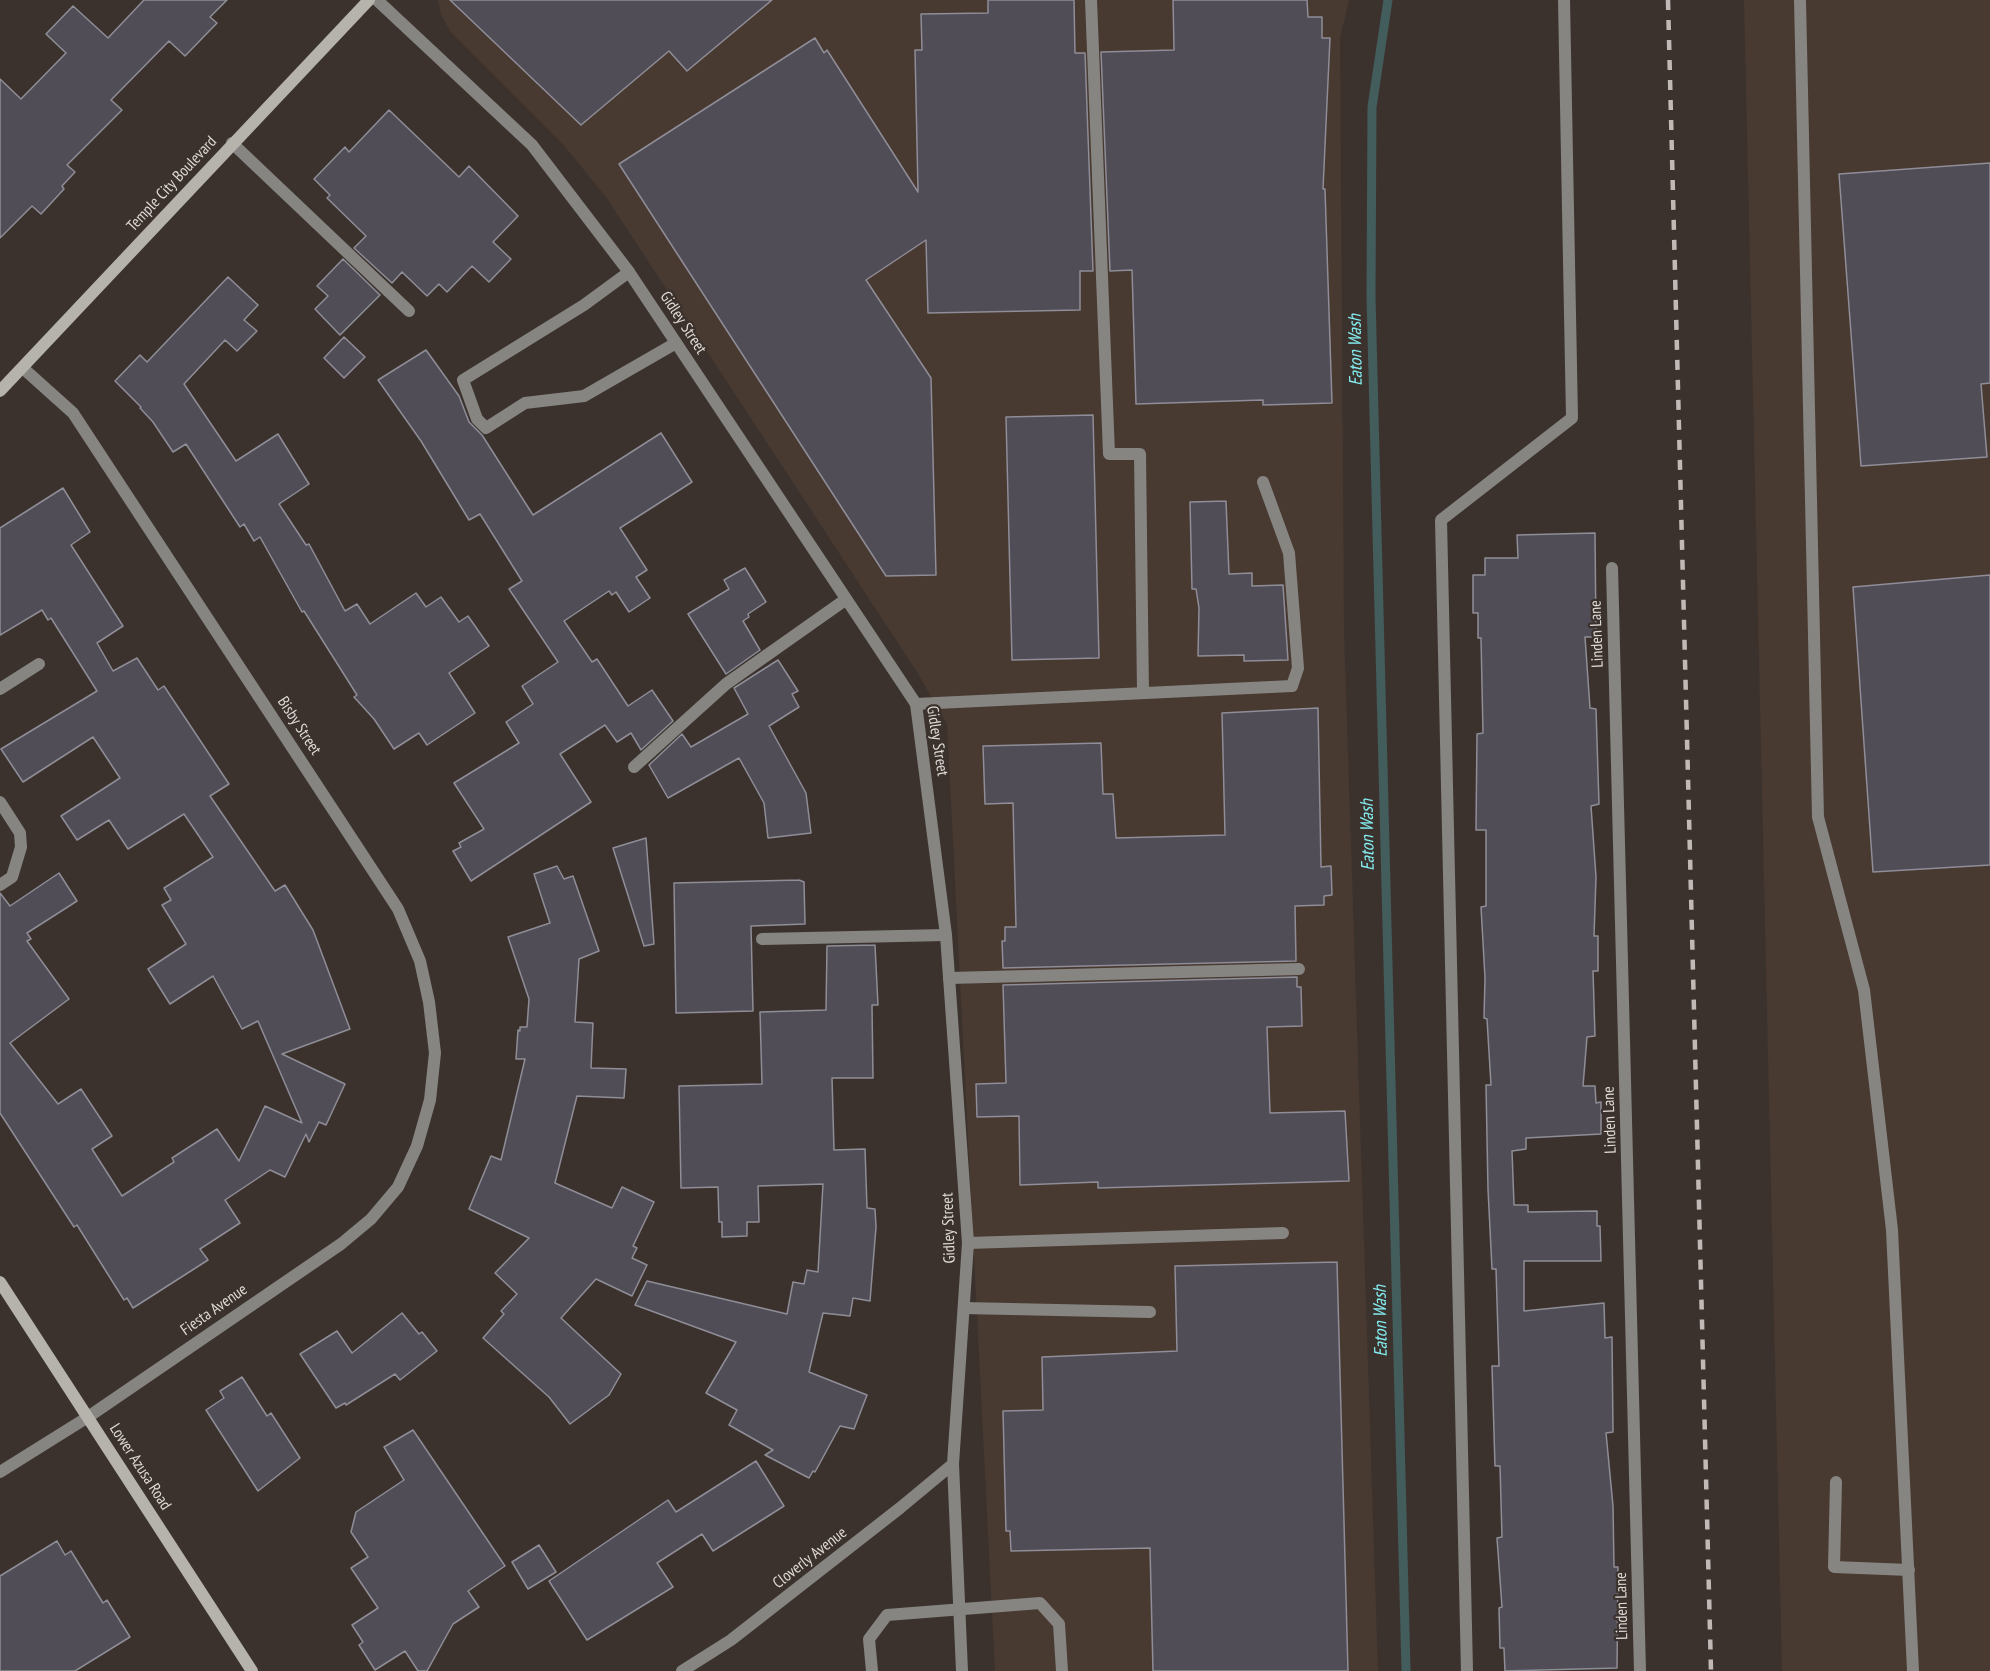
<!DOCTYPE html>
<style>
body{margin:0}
canvas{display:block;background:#3b322d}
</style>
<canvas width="1990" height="1671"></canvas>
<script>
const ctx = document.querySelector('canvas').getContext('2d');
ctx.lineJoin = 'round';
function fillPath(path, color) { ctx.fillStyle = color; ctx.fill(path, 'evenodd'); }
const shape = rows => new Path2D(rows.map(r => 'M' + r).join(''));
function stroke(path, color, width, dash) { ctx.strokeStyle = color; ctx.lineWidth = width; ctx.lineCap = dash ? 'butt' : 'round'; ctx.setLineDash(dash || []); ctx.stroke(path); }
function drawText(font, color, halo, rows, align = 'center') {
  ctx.font = font + ' "PT Sans Narrow",sans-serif'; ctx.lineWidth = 4.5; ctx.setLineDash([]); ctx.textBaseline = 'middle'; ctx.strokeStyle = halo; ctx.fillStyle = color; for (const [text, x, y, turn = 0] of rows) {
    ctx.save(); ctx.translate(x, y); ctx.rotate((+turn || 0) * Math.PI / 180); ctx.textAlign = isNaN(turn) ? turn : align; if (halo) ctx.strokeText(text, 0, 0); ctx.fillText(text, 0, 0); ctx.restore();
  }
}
fillPath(shape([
 [438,0,1349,0,1340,38,1344,632,1378,1671,995,1671,947,724,917,672,606,197,562,143,450,31,441,14],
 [1744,0,1990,0,1990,1671,1782,1671]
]), '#483931');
stroke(shape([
 [1388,0,1372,107,1371,296,1406,1671]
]), '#435c5c', 9);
const building = shape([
 [144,0,227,0,210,17,217,23,185,56,169,41,111,100,122,110,67,165,75,172,62,186,64,189,41,214,32,206,0,238,0,79,21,99,66,53,46,34,73,6,108,38,144,0],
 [450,0,772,0,687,71,669,51,581,125,450,0],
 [988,0,1074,0,1075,53,1085,53,1093,271,1080,271,1080,310,928,313,926,240,866,280,931,378,936,575,886,576,619,164,815,38,824,53,827,50,918,192,915,50,922,50,921,14,988,13,988,0],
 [1173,0,1307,0,1308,17,1322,17,1322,38,1330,38,1323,189,1325,189,1332,403,1263,405,1263,400,1136,404,1132,270,1110,271,1101,52,1174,50,1173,0],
 [389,110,459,177,469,166,518,216,493,242,511,259,489,282,472,266,447,292,439,284,427,296,402,272,392,283,354,248,366,236,327,198,330,195,314,179,345,147,349,152,389,110],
 [1990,163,1990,383,1981,384,1987,457,1861,466,1839,174,1990,163],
 [343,259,380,295,340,335,315,309,328,296,317,286,343,259],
 [228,277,258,305,244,320,257,331,237,351,225,340,184,384,236,461,278,434,309,484,279,504,306,545,309,544,345,611,357,604,370,624,416,593,426,607,441,597,459,622,468,616,489,646,449,673,475,713,427,745,419,733,394,749,374,719,354,697,357,695,304,611,302,612,260,537,254,541,244,524,240,527,186,444,173,452,153,422,140,408,141,407,115,381,140,355,147,362,228,277],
 [344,337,365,357,344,378,324,358,344,337],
 [426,350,459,396,469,422,482,435,533,515,661,433,692,482,620,528,647,570,636,577,650,598,629,612,616,592,612,595,609,591,564,621,592,662,597,659,628,706,652,690,673,721,641,750,631,733,617,742,605,725,560,754,591,802,471,881,453,851,461,847,459,843,484,829,454,783,519,743,506,722,533,704,522,686,558,662,509,589,522,581,480,514,469,520,421,441,378,380,426,350],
 [1093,415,1099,658,1012,660,1006,417,1093,415],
 [63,488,90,532,71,545,123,626,97,643,113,671,137,658,158,690,164,686,229,784,210,796,275,891,285,885,313,930,350,1029,282,1054,345,1084,326,1125,319,1122,309,1142,306,1134,285,1177,270,1170,225,1200,240,1223,200,1249,208,1260,133,1308,127,1298,124,1300,77,1225,74,1227,0,1113,0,893,10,906,59,873,77,901,27,933,31,939,27,941,69,999,10,1043,58,1104,81,1089,112,1136,92,1149,122,1196,174,1162,172,1158,217,1129,239,1161,265,1106,302,1123,258,1021,242,1029,213,976,170,1004,148,969,186,944,162,905,171,900,164,888,213,857,184,814,128,849,109,820,77,840,61,816,120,778,93,737,23,782,1,749,97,691,51,618,48,620,42,610,0,635,0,528,63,488],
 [1226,501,1229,574,1252,573,1252,586,1283,585,1288,660,1244,661,1244,655,1198,656,1199,608,1196,589,1192,589,1190,502,1226,501],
 [1595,533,1596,637,1585,637,1590,708,1596,709,1599,804,1591,806,1596,877,1594,936,1598,936,1598,971,1593,971,1595,1036,1587,1037,1583,1086,1595,1086,1596,1103,1601,1102,1601,1134,1526,1138,1526,1149,1512,1151,1514,1205,1528,1205,1528,1212,1597,1211,1597,1226,1600,1226,1601,1261,1524,1261,1524,1311,1604,1303,1605,1338,1612,1337,1613,1432,1606,1433,1613,1506,1614,1567,1618,1567,1617,1668,1505,1671,1504,1648,1500,1648,1499,1608,1502,1607,1497,1538,1502,1537,1500,1466,1495,1466,1492,1366,1499,1366,1496,1269,1492,1269,1488,1189,1486,1085,1491,1085,1487,1019,1484,1018,1485,978,1481,907,1486,906,1486,830,1476,830,1477,734,1483,733,1481,638,1478,638,1478,613,1473,613,1473,575,1485,575,1485,558,1518,558,1517,535,1595,533],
 [745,568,766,602,748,614,749,617,743,621,760,650,726,674,688,614,729,589,724,580,745,568],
 [1990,575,1990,865,1873,872,1853,587,1990,575],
 [778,660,798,691,792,694,799,707,769,726,806,793,811,833,768,838,764,803,739,758,668,798,649,765,682,734,691,747,748,714,734,688,778,660],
 [1318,708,1321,867,1331,866,1332,895,1324,896,1324,905,1295,906,1296,961,1003,968,1002,941,1005,941,1005,927,1016,927,1013,803,985,804,983,746,1101,743,1103,794,1113,794,1116,838,1225,835,1222,713,1318,708],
 [646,838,654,944,644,946,613,848,646,838],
 [557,866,564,879,573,876,599,951,579,959,575,1022,593,1023,591,1068,626,1069,624,1098,577,1096,555,1183,612,1208,622,1187,654,1202,633,1246,637,1248,632,1258,647,1265,632,1296,596,1279,561,1318,621,1374,609,1395,570,1424,549,1397,483,1338,504,1314,501,1311,517,1294,495,1273,529,1238,469,1209,491,1156,501,1160,525,1059,516,1059,518,1030,520,1031,520,1027,527,1027,529,999,508,937,550,923,534,874,557,866],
 [799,880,804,882,805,924,751,926,753,1011,676,1013,674,883,799,880],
 [875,945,878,1005,872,1005,873,1078,832,1078,834,1150,865,1149,867,1208,875,1209,876,1227,870,1301,853,1298,850,1316,823,1313,809,1372,867,1395,854,1429,840,1426,815,1472,813,1471,809,1478,765,1455,773,1450,729,1425,737,1410,706,1393,736,1342,635,1305,647,1281,787,1314,793,1282,804,1284,807,1270,818,1272,823,1184,758,1186,759,1222,747,1222,747,1236,722,1237,722,1222,719,1222,718,1187,681,1188,679,1086,762,1084,760,1012,826,1010,827,946,875,945],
 [1297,977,1297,987,1301,987,1302,1026,1267,1027,1270,1113,1345,1111,1349,1181,1098,1188,1098,1182,1020,1185,1019,1116,977,1117,976,1084,1006,1083,1003,985,1297,977],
 [1337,1262,1348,1671,1153,1671,1150,1548,1011,1551,1010,1531,1006,1531,1003,1411,1043,1410,1042,1357,1177,1351,1175,1266,1337,1262],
 [402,1313,419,1334,422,1332,437,1351,400,1380,395,1374,346,1405,345,1403,336,1408,300,1354,337,1331,352,1353,402,1313],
 [242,1377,267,1416,271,1413,300,1458,258,1491,206,1410,224,1398,220,1391,242,1377],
 [413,1430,505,1566,468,1591,479,1607,453,1624,427,1671,418,1671,405,1651,375,1670,359,1645,363,1642,352,1625,378,1608,351,1568,368,1557,351,1532,356,1512,404,1480,384,1447,413,1430],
 [756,1461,784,1506,713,1551,702,1534,657,1563,673,1587,587,1640,549,1581,668,1500,676,1512,756,1461],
 [57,1541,65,1555,71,1551,103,1603,107,1600,130,1637,75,1671,0,1671,0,1576,57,1541],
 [539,1545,556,1572,528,1589,512,1562,539,1545]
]);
fillPath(building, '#504d56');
stroke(building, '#8f8d97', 1.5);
stroke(shape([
 [1091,0,1109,454,1140,454,1143,693],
 [1800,0,1818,817,1864,990,1892,1230,1913,1671],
 [232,143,409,311],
 [629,272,584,305,463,380,477,419,486,428,525,403,584,396,676,343],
 [0,689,39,664],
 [916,704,1292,686,1298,668,1289,553,1263,482],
 [634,767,726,684,845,600],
 [0,802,20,833,21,847,12,877,0,885],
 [762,939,946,935],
 [949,978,1299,969],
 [968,1243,1283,1233],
 [964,1308,1150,1312],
 [1836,1482,1834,1567,1909,1570],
 [872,1671,869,1639,887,1615,1040,1603,1059,1624,1062,1671],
 [1467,1671,1441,520,1572,418,1564,0]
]), '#868581', 12);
stroke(shape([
 [377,0,532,145,629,272,916,704,946,935,968,1243,953,1464,962,1671],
 [1612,568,1640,1671],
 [0,1472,88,1417,341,1244,371,1219,398,1187,417,1146,430,1100,435,1053,429,1002,420,961,398,909,73,413,24,369],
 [682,1671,731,1640,900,1508,953,1464]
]), '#868581', 12);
stroke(shape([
 [0,391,369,0],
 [0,1282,252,1671]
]), '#b5b3ac', 12);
stroke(shape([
 [1668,0,1711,1671]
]), '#c0b9b6', 4.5, [10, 10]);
drawText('16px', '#dfd9d6', '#3b322d', [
 ["Temple City Boulevard",172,184,-47],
 ["Gidley Street",683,323,57],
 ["Linden Lane",1597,634,-92],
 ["Bisby Street",299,726,57],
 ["Gidley Street",937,741,81],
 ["Linden Lane",1610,1120,-92],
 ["Gidley Street",949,1228,-92],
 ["Fiesta Avenue",214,1310,-35],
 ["Lower Azusa Road",140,1467,57],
 ["Cloverly Avenue",810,1558,-38],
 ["Linden Lane",1622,1606,-91]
]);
drawText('italic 18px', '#84eef1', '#3b322d', [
 ["Eaton Wash",1356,350,-91],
 ["Eaton Wash",1368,835,-91],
 ["Eaton Wash",1381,1321,-91]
]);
</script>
